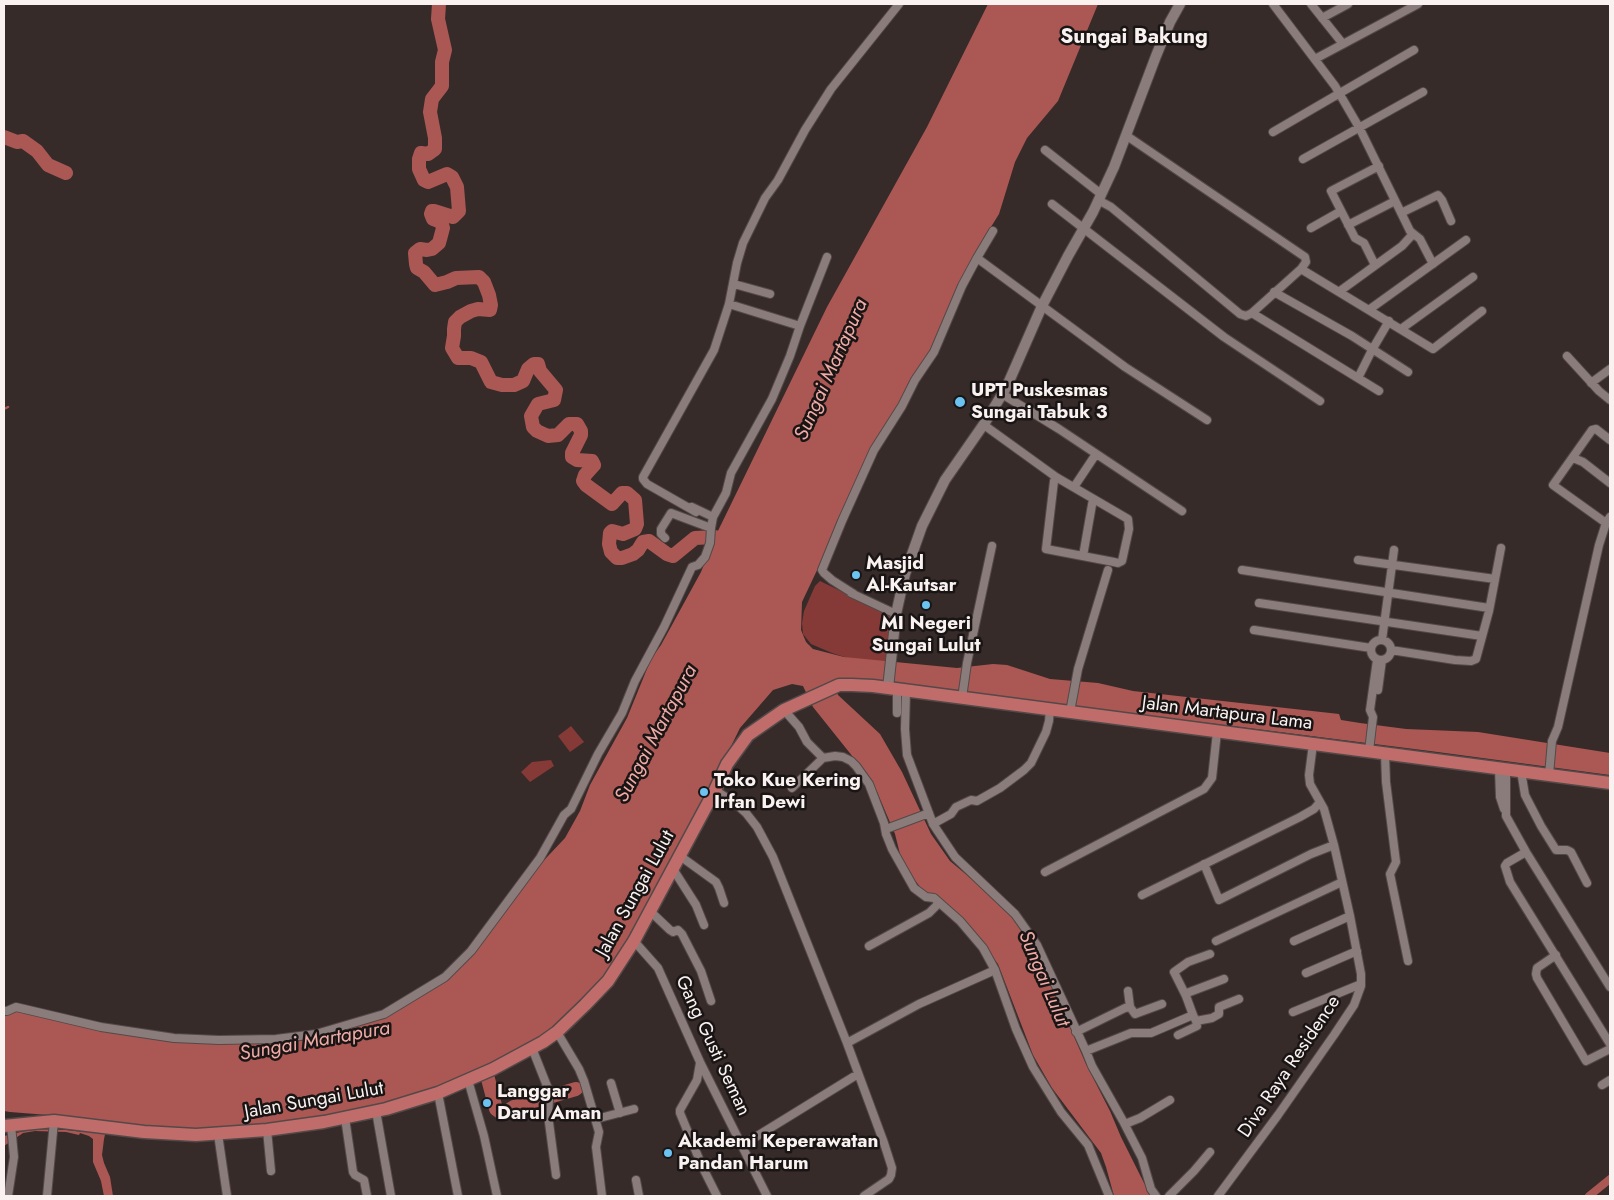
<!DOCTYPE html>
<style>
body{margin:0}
#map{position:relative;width:1614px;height:1200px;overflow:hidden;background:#372b2a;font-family:Jost,sans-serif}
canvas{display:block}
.frame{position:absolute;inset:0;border:5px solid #faf2f1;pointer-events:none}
</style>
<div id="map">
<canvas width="1614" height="1200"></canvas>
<div class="frame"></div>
</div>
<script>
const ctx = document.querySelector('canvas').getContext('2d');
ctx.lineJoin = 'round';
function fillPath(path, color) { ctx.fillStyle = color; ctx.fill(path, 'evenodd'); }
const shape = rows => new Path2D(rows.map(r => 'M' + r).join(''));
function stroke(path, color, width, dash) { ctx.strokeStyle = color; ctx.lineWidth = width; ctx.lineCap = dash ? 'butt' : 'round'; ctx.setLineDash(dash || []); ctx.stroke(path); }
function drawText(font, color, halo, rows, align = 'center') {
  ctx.font = font + ' Jost,sans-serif'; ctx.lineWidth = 5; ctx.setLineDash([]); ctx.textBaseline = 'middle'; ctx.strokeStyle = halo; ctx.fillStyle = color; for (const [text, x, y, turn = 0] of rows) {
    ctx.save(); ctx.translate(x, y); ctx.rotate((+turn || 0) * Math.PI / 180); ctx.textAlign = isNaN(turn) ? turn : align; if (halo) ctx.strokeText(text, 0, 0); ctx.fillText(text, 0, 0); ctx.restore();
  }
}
fillPath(shape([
 [820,581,892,616,888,662,857,661,832,653,811,644,803,634,802,623,804,611,815,586],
 [571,726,584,742,570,752,558,736],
 [551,760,554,766,530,782,521,772,532,762]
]), '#853a37');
fillPath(shape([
 [988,4,1098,4,1058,101,1027,138,1015,162,999,214,978,248,932,349,876,441,862,467,835,526,819,566,802,602,801,630,806,642,813,649,844,657,957,668,993,664,1007,665,1050,679,1098,683,1133,691,1339,714,1341,720,1360,723,1406,729,1478,732,1610,753,1610,775,1430,751,906,685,844,679,832,680,838,695,880,734,902,772,931,834,950,861,980,886,1012,915,1030,945,1047,975,1086,1064,1110,1111,1121,1137,1144,1183,1154,1196,1114,1196,1106,1167,1101,1153,1052,1088,1033,1055,998,964,963,920,938,896,924,892,914,879,902,862,895,834,877,792,857,762,813,707,803,686,792,684,773,690,740,728,715,779,622,956,583,1002,541,1036,476,1071,399,1103,309,1122,253,1128,166,1130,108,1121,104,1139,102,1155,104,1163,110,1177,113,1196,104,1196,101,1181,93,1162,93,1139,89,1136,80,1133,79,1135,66,1132,35,1131,23,1133,4,1146,4,1136,33,1129,67,1130,84,1132,87,1131,86,1118,10,1112,4,1111,4,1006,134,1036,297,1038,384,1016,443,980,531,874,565,838,580,811,590,785,627,718,651,659,661,645,701,572,715,537,827,307,927,127]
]), '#ab5854');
stroke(shape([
 [4,409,8,407]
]), '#ab5854', 2.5);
stroke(shape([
 [1589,1196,1610,1179]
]), '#ab5854', 8);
stroke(shape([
 [439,4,438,19,445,50,442,62,442,86,432,99,430,112,435,138,435,149,428,154,421,153,419,159,419,169,424,180,428,182,447,174,452,177,457,187,459,211,453,217,434,211,432,211,431,214,433,219,441,222,443,228,439,243,432,249,427,250,420,249,415,253,416,264,417,268,424,272,435,285,447,282,456,278,479,277,484,282,489,295,491,305,490,310,478,309,471,311,460,317,455,322,454,329,454,336,452,348,458,358,471,358,481,362,491,382,502,385,514,385,523,381,528,369,534,364,538,364,540,371,556,390,554,400,538,404,531,416,533,427,537,431,548,436,558,435,569,424,577,424,581,431,581,435,572,453,572,457,577,460,592,461,594,465,585,475,583,481,586,485,612,504,622,493,627,493,635,500,637,524,635,529,623,534,612,531,610,533,609,544,611,552,617,558,622,558,633,554,638,550,643,542,649,541,667,554,673,556,695,538,715,537,725,541],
 [4,137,17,142,23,141,37,151,48,165,66,173],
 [483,1060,496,1109,503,1114,514,1107,576,1089]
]), '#ab5854', 14);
const minor = shape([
 [1273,4,1335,86,1360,129,1410,231,1420,239,1433,264],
 [1311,4,1343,44],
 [1322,18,1348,4],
 [1315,59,1418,4],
 [1273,132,1414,50],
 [1045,150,1101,194],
 [1303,159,1423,92],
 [1098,200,1111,207,1240,314,1246,316,1252,313,1301,269,1306,262,1305,257,1127,136],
 [1052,204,1224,337,1320,401],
 [1401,213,1438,195,1442,200,1451,221],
 [1348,225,1395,201],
 [1311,228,1341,211],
 [993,231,977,258,1125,367,1207,420],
 [1375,265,1364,243,1355,238,1331,191,1379,166],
 [1301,269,1433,349,1482,311],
 [734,284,770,294],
 [1340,291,1402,246,1413,234],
 [1274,292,1352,336,1408,372],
 [729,304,800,326,827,257],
 [1370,309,1466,240],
 [1252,313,1379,391],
 [1401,329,1473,277],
 [1567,356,1599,391,1610,400],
 [1358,378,1372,350,1389,321],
 [1591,383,1610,369],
 [1002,394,1059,429,1182,511],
 [984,425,1056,477,1128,519,1129,529,1122,561,1118,563,1114,562,1046,549,1054,481,1056,477],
 [1573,458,1583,462,1610,483],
 [1074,487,1096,454],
 [692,507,713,517],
 [696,512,647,484,643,479,643,477,714,350,729,304,737,263,743,243,765,198,778,180,805,130,831,89,899,4],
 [1606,523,1553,485,1592,430,1596,429,1610,440],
 [665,538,661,534,661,529,671,513,711,528],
 [1083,556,1093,499],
 [1358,560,1495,579],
 [1242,570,1489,608],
 [851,593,896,614],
 [854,594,832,580,824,573,822,570,842,521,874,450,902,406,915,380,934,352,962,286,977,258],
 [1259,603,1482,636],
 [1254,630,1371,648],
 '1371 650a10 10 0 1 1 20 0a10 10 0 1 1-20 0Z',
 [1382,640,1394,550],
 [1391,650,1455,660,1471,661,1476,659,1489,611,1501,548],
 [1378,690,1382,660],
 [906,691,905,729,907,755,933,824,955,857,1015,914,1037,945,1086,1051,1092,1066,1123,1121,1142,1158,1151,1189,1156,1196],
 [962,698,967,663,992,546],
 [784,710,799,727,807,742,823,758],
 [1070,712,1078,669,1108,570],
 [897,713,897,690],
 [1369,751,1373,717,1370,710,1377,660],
 [1385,754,1386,782,1396,862,1390,874,1408,961],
 [1499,769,1500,797,1504,809],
 [1506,769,1506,816,1526,852,1610,987],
 [1521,771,1525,795,1541,826,1556,850,1567,850,1571,852,1587,883],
 [1549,775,1552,741,1558,727,1599,545,1606,523,1610,517],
 [792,788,823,758,835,756,843,757,851,761,856,766,869,784,884,823,886,834,892,849,914,888,926,897,934,898,960,921,983,948,995,970,1016,1029,1033,1067,1061,1112,1088,1145,1109,1196],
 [715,790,736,804,746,813,757,827,773,857,847,1043,884,1143,892,1168,891,1175,889,1179,864,1196],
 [933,824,951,814,956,807,971,800,977,801,1000,788,1024,770,1031,763,1046,732,1049,721,1050,709],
 [886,829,929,813],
 [1526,852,1507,863,1505,866,1510,882,1610,1044],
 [680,856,716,882,719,888,724,903],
 [1204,864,1219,900,1311,854,1334,845],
 [673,869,696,905,704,925],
 [1045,872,1204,789,1212,778,1217,732],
 [1142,895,1300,817,1314,809,1320,802],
 [650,911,670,930,673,932,678,930,682,934,701,971,711,1001],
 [634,941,658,968,700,1062,767,1196],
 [1216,941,1342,882],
 [1294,941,1350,916],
 [869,946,929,913,939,903],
 [1556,955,1537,968,1536,974,1537,978,1586,1061,1610,1049],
 [1306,973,1357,951],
 [1128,991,1130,1007],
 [1186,996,1174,972,1188,962,1210,954],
 [4,1011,7,1011,16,1007,101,1027,174,1038,219,1040,276,1039,316,1034,384,1014,445,977,471,951,540,858,564,815,571,809,598,754,622,713,635,681,664,627,692,567,698,565,705,557,710,543,711,528,713,517,726,493,731,473,772,399,790,356,800,326],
 [1293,1012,1361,984],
 [1193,1015,1196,1021,1212,1018,1219,1014,1219,1007,1239,999],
 [557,1032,579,1069,584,1081,599,1132,596,1147,602,1196],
 [1076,1032,1125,1008,1130,1007,1135,1014,1162,1004],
 [1178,1035,1197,1026,1196,1021],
 [847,1043,919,1004,995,970],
 [532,1048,549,1091,549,1100,548,1115,556,1175],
 [1086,1051,1131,1033,1151,1033,1193,1015,1186,996,1187,993,1224,979],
 [700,1063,697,1080,680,1110,680,1113,702,1166,717,1196],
 [468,1080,484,1136,497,1196],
 [611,1083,620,1113],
 [1602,1085,1610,1080],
 [438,1093,458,1196],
 [376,1111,391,1196],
 [345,1118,353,1172,355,1175,364,1180,367,1196],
 [596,1119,634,1109],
 [1125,1124,1140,1118,1170,1100],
 [267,1130,271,1171],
 [218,1134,227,1196],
 [741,1146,858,1074],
 [636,1180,639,1196],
 [8,1196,14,1157,11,1125],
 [47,1196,54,1121],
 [1169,1196,1194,1171,1210,1152],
 [1218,1196,1278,1115,1334,1035,1354,1005,1361,986,1361,974,1350,916,1334,845,1324,809,1310,784,1309,775,1313,744]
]);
const tertiary = shape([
 [888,688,896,614,905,574,922,526,945,480,986,421,1007,386,1042,306,1068,256,1093,212,1114,167,1156,56,1170,22,1180,4]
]);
const primary = shape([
 [4,1126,54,1121,144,1132,196,1135,267,1130,324,1122,386,1109,438,1093,493,1069,543,1042,557,1032,585,1005,608,981,634,941,715,790,727,764,748,735,784,710,839,685,852,685,873,686,1610,783]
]);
stroke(minor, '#534948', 10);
stroke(tertiary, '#534948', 12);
stroke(primary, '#534948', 15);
stroke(minor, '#8a7c7b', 8);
stroke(tertiary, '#8a7c7b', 10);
stroke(primary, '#bf6c6a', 12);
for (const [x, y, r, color] of [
 [960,402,6,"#6bc3f2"],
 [856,575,5,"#6bc3f2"],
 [926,605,5,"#6bc3f2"],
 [704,792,5,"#6bc3f2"],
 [487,1103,5,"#6bc3f2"],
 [668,1153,5,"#6bc3f2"]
]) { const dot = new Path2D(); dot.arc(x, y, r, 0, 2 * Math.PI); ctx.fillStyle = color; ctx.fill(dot); stroke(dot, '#1a1515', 2); }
drawText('bold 19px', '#faf2f1', '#1a1515', [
 ["UPT Puskesmas",971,391],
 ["Sungai Tabuk 3",971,413],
 ["Masjid",866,564],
 ["Al-Kautsar",866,586],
 ["MI Negeri",926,624,"center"],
 ["Sungai Lulut",926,646,"center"],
 ["Toko Kue Kering",714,781],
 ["Irfan Dewi",714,803],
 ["Langgar",497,1092],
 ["Darul Aman",497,1114],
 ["Akademi Keperawatan",678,1142],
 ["Pandan Harum",678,1164]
], 'left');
drawText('19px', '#faf2f1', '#1a1515', [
 ["Jalan Martapura Lama",1227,714,7],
 ["Jalan Sungai Lulut",636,894,-61],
 ["Gang Gusti Seman",712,1046,65],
 ["Diva Raya Residence",1290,1067,-56],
 ["Jalan Sungai Lulut",314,1101,-10]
]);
drawText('italic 20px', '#f1aba6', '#1a1515', [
 ["Sungai Martapura",832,370,-66],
 ["Sungai Martapura",657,734,-62],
 ["Sungai Lulut",1043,979,67],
 ["Sungai Martapura",315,1042,-10]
]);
drawText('bold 21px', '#faf2f1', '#1a1515', [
 ["Sungai Bakung",1134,38]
]);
</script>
